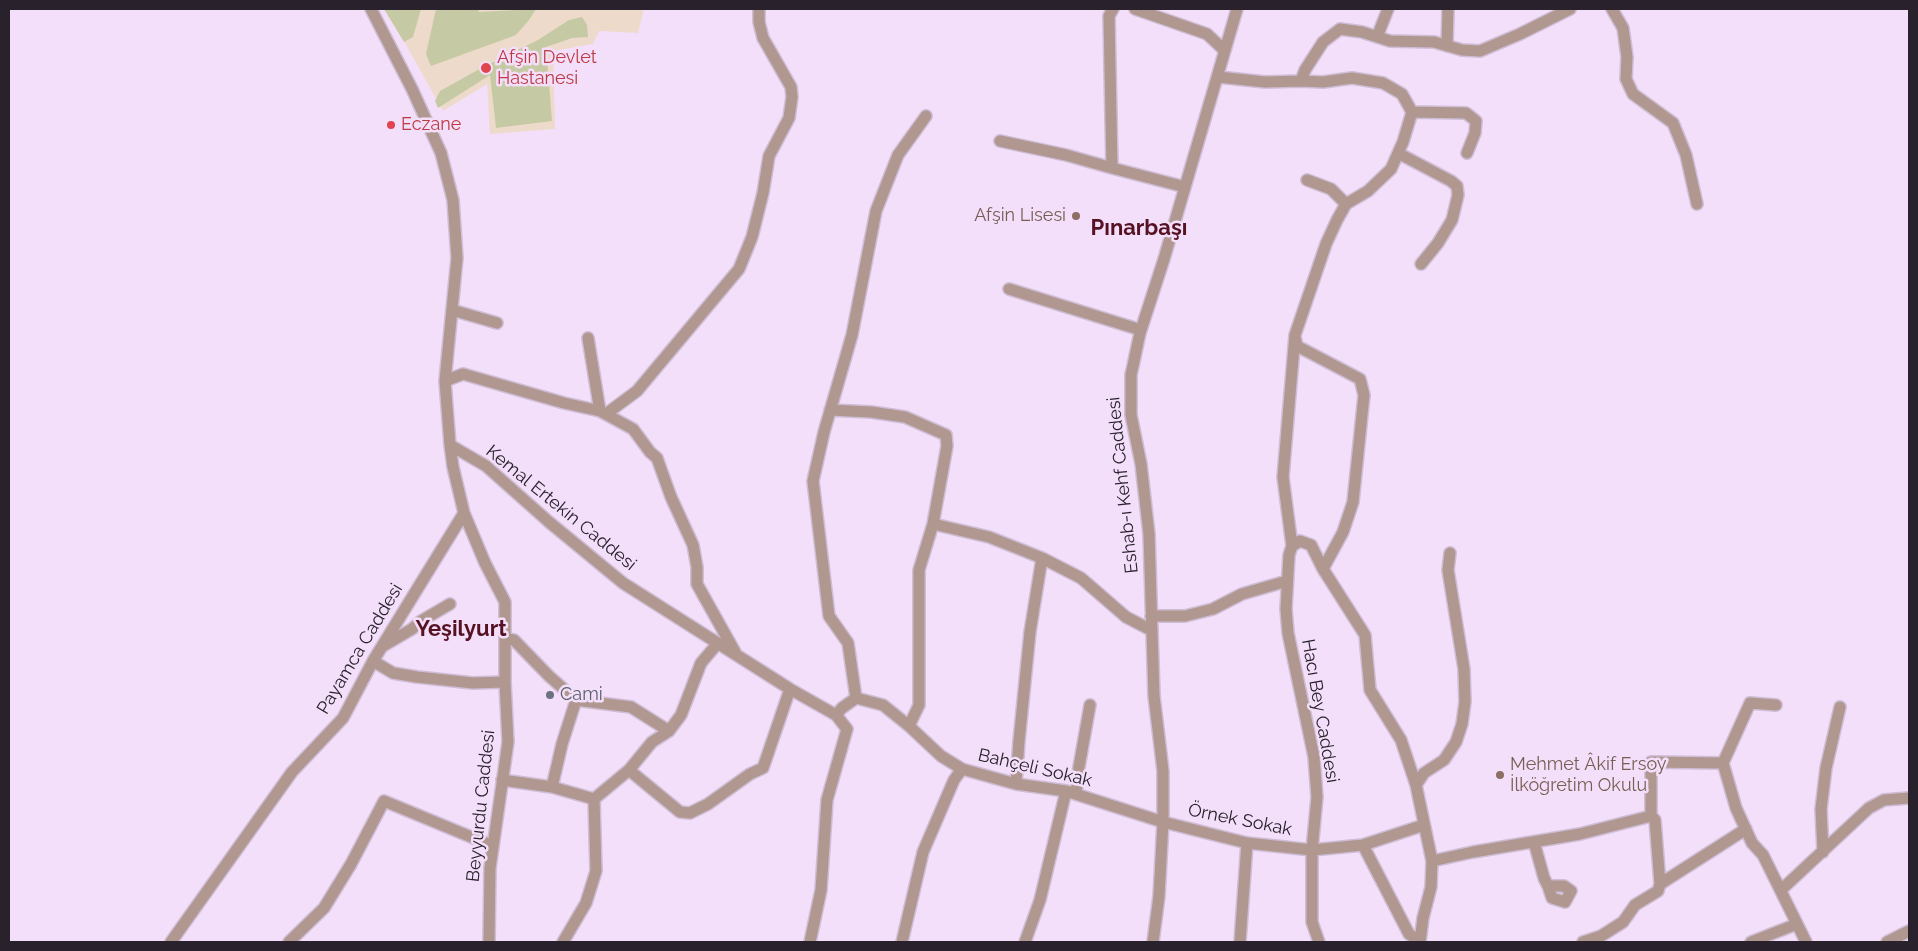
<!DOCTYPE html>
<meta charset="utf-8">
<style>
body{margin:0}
#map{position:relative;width:1918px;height:951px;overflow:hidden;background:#f3dffa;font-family:Raleway,sans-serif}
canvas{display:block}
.frame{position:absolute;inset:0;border:10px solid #29222c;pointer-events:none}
</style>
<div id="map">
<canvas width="1918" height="951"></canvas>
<div class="frame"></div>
</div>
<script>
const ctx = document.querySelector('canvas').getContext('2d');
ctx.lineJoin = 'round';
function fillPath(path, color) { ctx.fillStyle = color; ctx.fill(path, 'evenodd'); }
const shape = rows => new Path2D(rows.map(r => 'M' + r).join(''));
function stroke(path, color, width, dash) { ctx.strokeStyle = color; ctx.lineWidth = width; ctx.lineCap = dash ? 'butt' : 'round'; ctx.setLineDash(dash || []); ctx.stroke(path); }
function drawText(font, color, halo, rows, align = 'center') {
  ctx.font = font + ' Raleway,sans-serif'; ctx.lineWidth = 5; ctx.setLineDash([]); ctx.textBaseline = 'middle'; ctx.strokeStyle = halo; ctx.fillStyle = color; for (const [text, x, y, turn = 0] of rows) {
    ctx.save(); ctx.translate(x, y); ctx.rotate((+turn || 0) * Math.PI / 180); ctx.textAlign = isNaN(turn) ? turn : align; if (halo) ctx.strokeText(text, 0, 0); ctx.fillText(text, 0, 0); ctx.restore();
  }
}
fillPath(shape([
 [386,9,644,9,638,33,599,31,593,44,553,51,555,129,490,134,487,84,443,111]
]), '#eddaca');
fillPath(shape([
 [384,9,421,9,413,37,404,42],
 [436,9,478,9,479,12,536,9,529,20,516,35,431,66,426,54],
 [582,17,587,25,588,37,572,38,546,47,552,121,496,128,490,75,438,108,435,101,440,91,485,66,538,40,569,20]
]), '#c6caa4');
const minor = shape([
 [371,9,412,89,441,153,453,200,457,258,445,381,450,445,486,466,549,522,623,583,790,689,836,715,847,729,827,800,821,890,810,942],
 [1113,9,1109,16,1112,168,1185,187],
 [1135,9,1207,34,1224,50],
 [1612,9,1623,28,1627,57,1626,79,1633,94,1673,123,1686,155,1697,204],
 [1377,37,1388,9],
 [1447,46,1448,9],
 [1218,77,1265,82,1301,81,1323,82,1352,78,1383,83,1402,94,1412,112,1403,142,1391,169,1368,191,1346,204,1337,220,1326,244,1295,335,1283,477,1292,546,1289,555,1286,609,1288,633,1314,757,1317,797,1312,850,1312,922,1319,942],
 [1301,81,1305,70,1323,42,1340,29,1362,32,1390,41,1434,42,1462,50,1480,51,1520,34,1570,9],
 [1412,112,1466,113,1476,121,1475,133,1467,153],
 [1000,141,1066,155,1112,168],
 [1398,153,1451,181,1457,186,1458,195,1452,220,1438,243,1421,264],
 [1307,180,1331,189,1346,204],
 [1009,289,1141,330],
 [452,310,497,323],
 [1295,337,1297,346,1360,379,1364,395,1353,502,1343,532,1323,569],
 [588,338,600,411],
 [445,381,463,374,564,403,600,411,633,429,650,452,657,458,671,497,693,545,697,567,697,584,735,652],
 [830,410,871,412,905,417,946,435,947,446,933,524],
 [606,414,637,391,739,269,752,237,763,193,769,156,789,118,792,97,791,87,763,38,759,22,759,9],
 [450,445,453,467,464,513,485,563,505,602,505,682,508,742,490,868,489,942],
 [1292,546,1300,541,1311,545,1323,569,1365,635,1370,690,1401,740,1416,785,1432,861,1431,887,1423,918,1420,942],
 [1151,616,1185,616,1213,609,1242,594,1287,581],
 [506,639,514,640,549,676,576,700,631,707,669,731],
 [383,646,412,629,421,621,450,604],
 [373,661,393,673,417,677,473,683,505,682],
 [856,698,848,643,829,616,813,481,824,432,852,335,876,211,898,155,926,116],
 [836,715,842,708,856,698,883,705,909,726,941,756,962,769,1016,784,1066,791,1163,822,1247,843,1312,850,1363,845,1424,825],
 [909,726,919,705,919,570,933,524,989,537,1042,558,1081,578,1126,617,1151,630],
 [1723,763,1750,703,1776,705],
 [629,770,680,812,690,813,708,804,750,774,763,768,790,689],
 [502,780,552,787,594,799],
 [1016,784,1019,741,1030,632,1042,558],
 [1416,785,1424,773,1444,760,1456,742,1462,724,1465,702,1464,669,1448,570,1450,553],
 [552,787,562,744,576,700],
 [1076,794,1079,767,1090,705],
 [1651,816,1651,762,1723,763,1736,808,1752,843,1763,855,1806,942],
 [1534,842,1544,878,1548,886,1552,898,1565,902,1571,891,1564,886,1548,886],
 [1363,845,1409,934,1419,941],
 [1823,852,1821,809,1826,768,1840,707],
 [1432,861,1473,852,1580,834,1651,816,1655,820,1660,884,1658,891,1635,905,1623,922,1601,936,1583,942],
 [1660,884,1746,829],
 [1781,890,1869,808,1884,800,1909,798],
 [171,942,292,772,343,718,373,661,464,513],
 [289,942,324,908,351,864,384,801,493,846],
 [563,942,586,903,596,871,594,799,629,770,652,742,669,731,681,715,701,663,718,643],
 [902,942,923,852,954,780,962,769],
 [1025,942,1040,900,1066,791],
 [1153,942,1159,896,1163,822,1163,771,1154,696,1149,534,1141,464,1131,415,1131,375,1140,333,1164,259,1237,9],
 [1240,942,1247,843],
 [1751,942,1797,924],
 [1887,942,1909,931]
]);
stroke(minor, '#cfbdd5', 14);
stroke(minor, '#b09790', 11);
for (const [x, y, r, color] of [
 [486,68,6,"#e0444e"],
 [391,125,5,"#e0444e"],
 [1076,216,5,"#8d6e63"],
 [550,695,5,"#6b7280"],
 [1500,775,5,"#8d6e63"]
]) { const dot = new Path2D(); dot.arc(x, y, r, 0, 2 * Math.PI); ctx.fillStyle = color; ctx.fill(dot); stroke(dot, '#f3dffa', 2); }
drawText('18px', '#be3a42', '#f3dffa', [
 ["Afşin Devlet",497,58],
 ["Hastanesi",497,79],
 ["Eczane",401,125]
], 'left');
drawText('18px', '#785e54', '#f3dffa', [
 ["Afşin Lisesi",1066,216],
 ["Mehmet Âkif Ersoy",1510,765,"left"],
 ["İlköğretim Okulu",1510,786,"left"]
], 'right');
drawText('18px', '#29222c', '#f3dffa', [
 ["Eshab-ı Kehf Caddesi",1123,485,-96],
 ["Kemal Ertekin Caddesi",561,508,39],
 ["Payamca Caddesi",360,649,-59],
 ["Hacı Bey Caddesi",1320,711,80],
 ["Bahçeli Sokak",1035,768,13],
 ["Beyyurdu Caddesi",481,806,-84],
 ["Örnek Sokak",1240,820,11]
]);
drawText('18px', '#5b616d', '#f3dffa', [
 ["Cami",560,695]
], 'left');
drawText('bold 22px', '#561123', '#f3dffa', [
 ["Pınarbaşı",1139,228],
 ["Yeşilyurt",461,629]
]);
</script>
